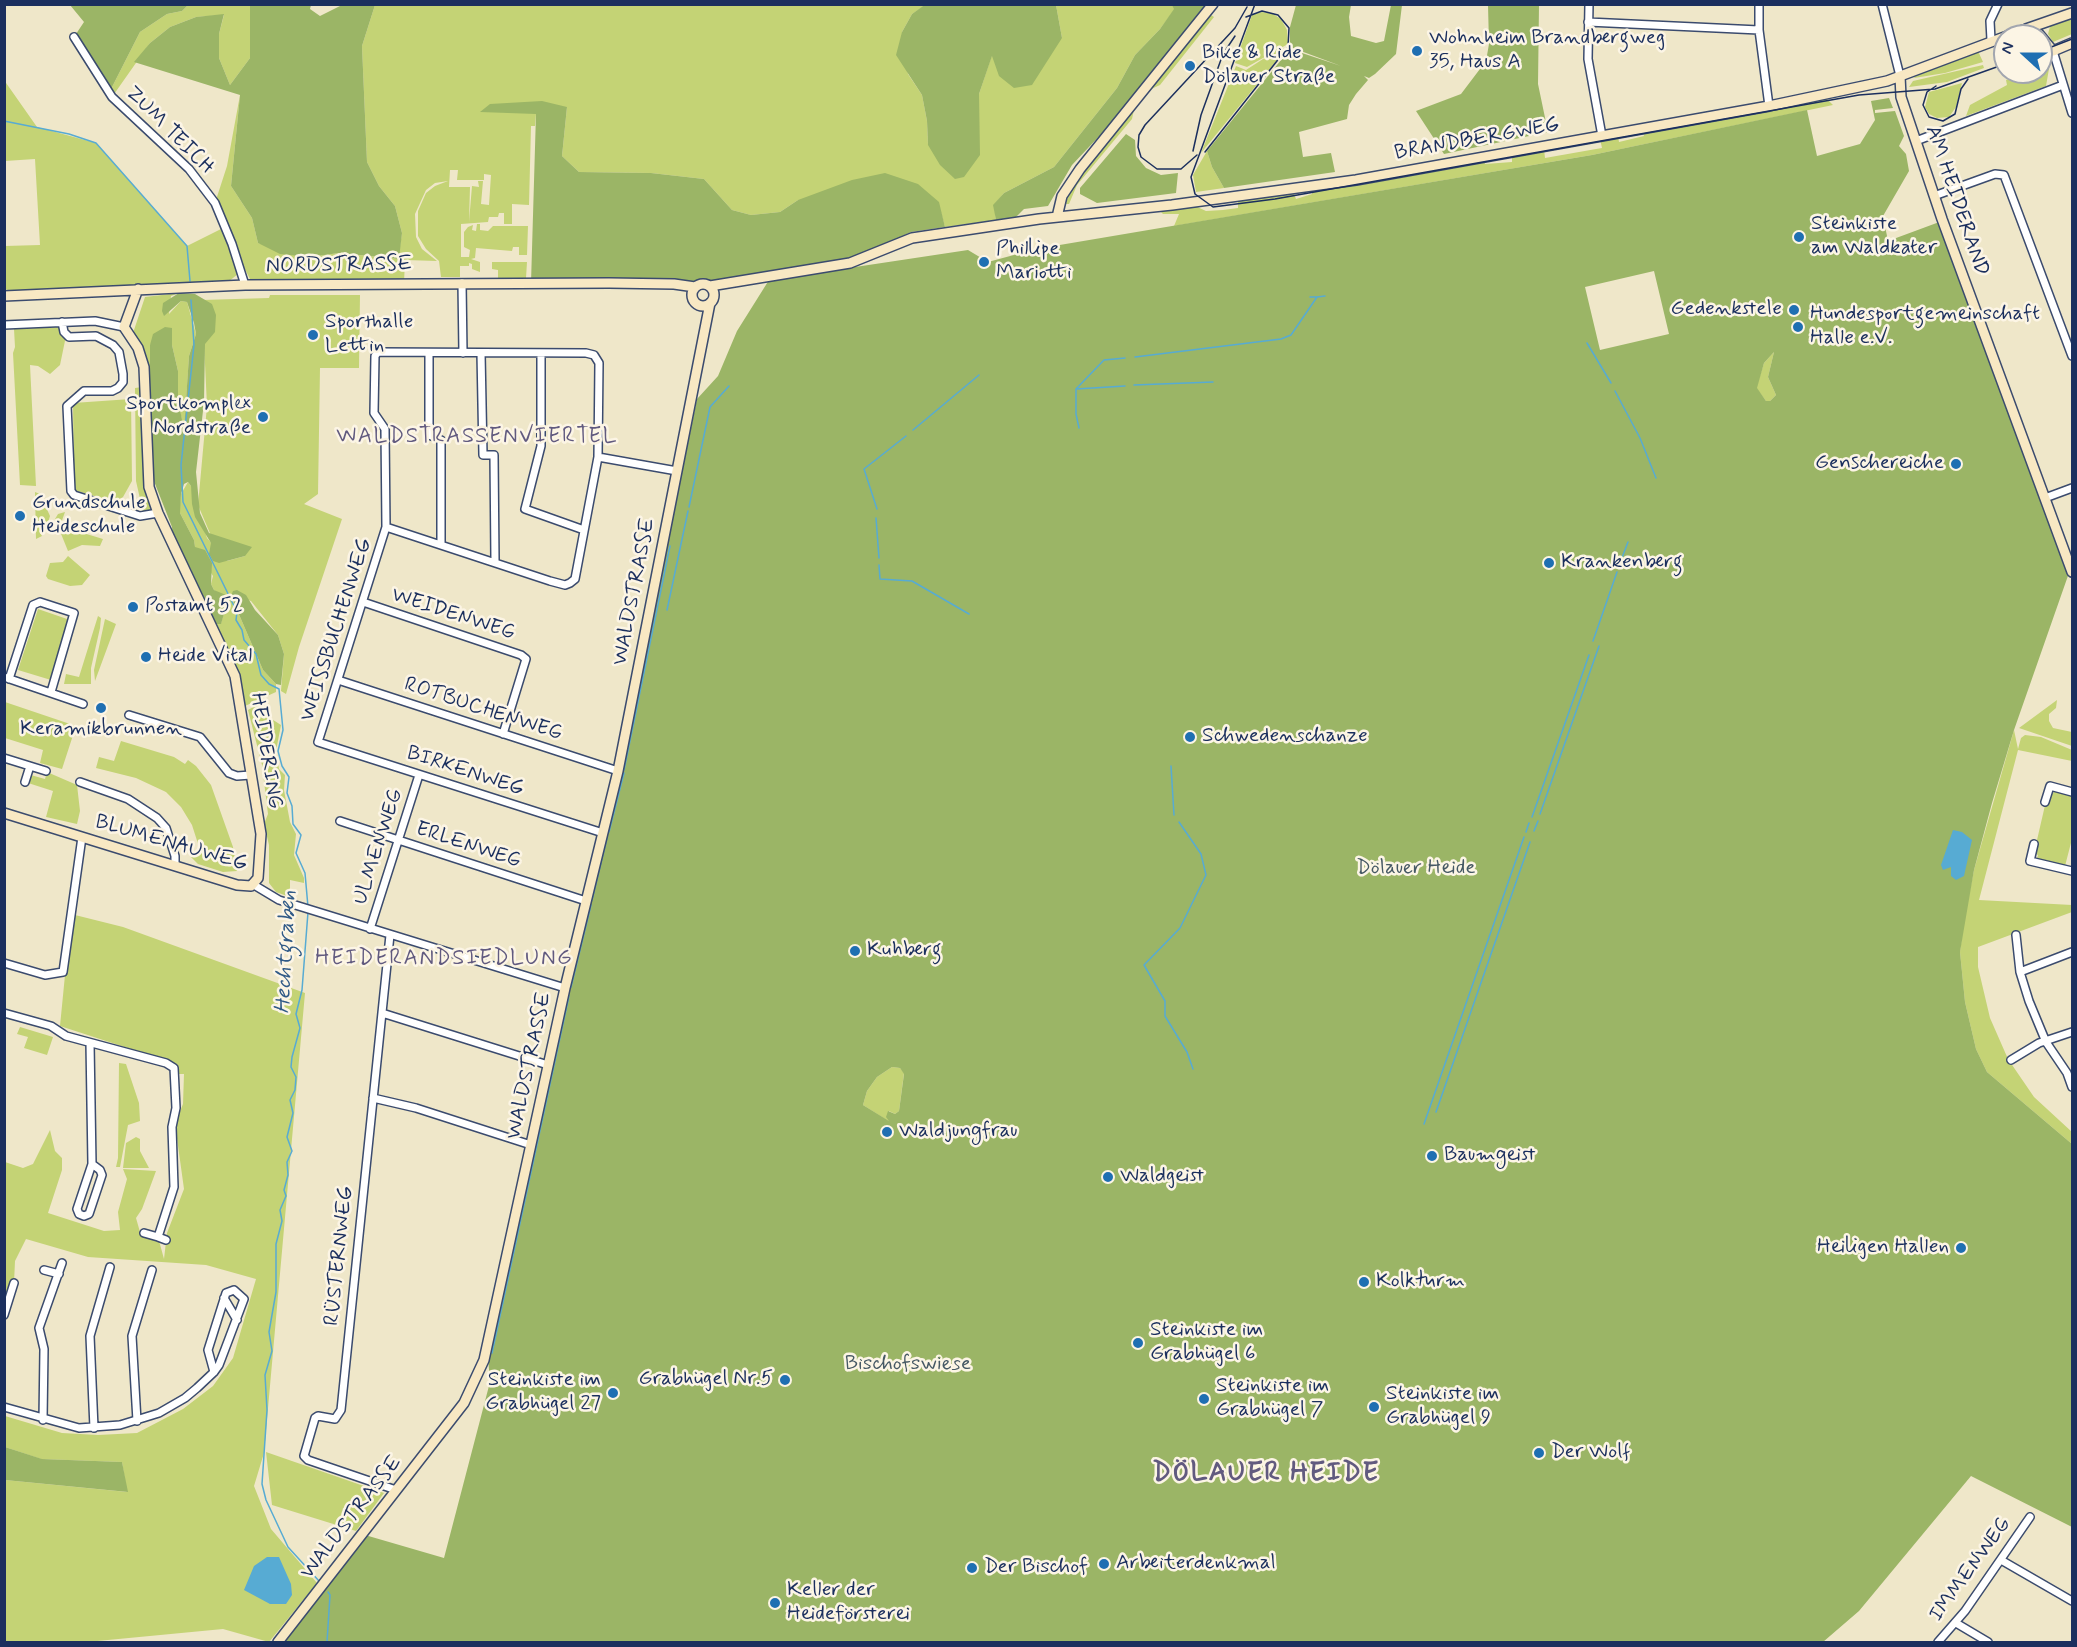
<!DOCTYPE html>
<meta charset="utf-8">
<style>
body{margin:0}
#map{position:relative;width:2077px;height:1647px;overflow:hidden;background:#efe7c9;font-family:Mynerve,sans-serif}
canvas{display:block}
.frame{position:absolute;inset:0;border:6px solid #1b2f5e;pointer-events:none}
.north{position:absolute;left:1993px;top:24px;width:60px;height:60px;box-sizing:border-box;background:#fcf5e5;border:2px solid #a2a6af;border-radius:50%;rotate:291deg;font-size:16px;font-weight:700;line-height:24px;text-align:center;color:#1b2f5e}
.north::after{content:'';display:block;margin:auto;width:21px;height:27px;background:#1f6fb2;clip-path:polygon(50% 0,100% 100%,50% 72%,0 100%)}
</style>
<div id="map">
<canvas width="2077" height="1647"></canvas>
<div class="frame"></div>
<div class="north">N</div>
</div>
<script>
const ctx = document.querySelector('canvas').getContext('2d');
ctx.lineJoin = 'round';
function fillPath(path, color) { ctx.fillStyle = color; ctx.fill(path, 'evenodd'); }
const shape = rows => new Path2D(rows.map(r => 'M' + r).join(''));
function stroke(path, color, width, dash) { ctx.strokeStyle = color; ctx.lineWidth = width; ctx.lineCap = dash ? 'butt' : 'round'; ctx.setLineDash(dash || []); ctx.stroke(path); }
function drawText(font, color, halo, rows, align = 'center') {
  ctx.font = font + ' Mynerve,sans-serif'; ctx.lineWidth = 5; ctx.setLineDash([]); ctx.textBaseline = 'middle'; ctx.strokeStyle = halo; ctx.fillStyle = color; for (const [text, x, y, turn = 0] of rows) {
    ctx.save(); ctx.translate(x, y); ctx.rotate((+turn || 0) * Math.PI / 180); ctx.textAlign = isNaN(turn) ? turn : align; if (halo) ctx.strokeText(text, 0, 0); ctx.fillText(text, 0, 0); ctx.restore();
  }
}
fillPath(shape([
 [1172,4,1175,9,1160,29,1135,55,1117,88,1054,167,1004,193,994,205,996,220,945,227,938,202,798,200,780,212,751,215,732,210,704,179,651,173,579,172,562,156,567,107,536,114,535,126,531,126,529,205,512,204,512,224,504,224,504,213,499,213,498,217,489,217,488,222,461,224,461,257,469,257,470,250,464,247,464,232,468,227,473,225,472,230,476,231,477,224,480,224,480,230,488,231,493,226,528,226,527,255,519,255,519,247,513,247,512,251,476,248,475,258,471,259,480,262,480,272,472,269,472,264,469,263,469,266,460,266,460,277,441,277,439,261,426,249,418,236,418,211,426,193,435,186,448,181,435,183,426,190,415,214,416,237,422,249,437,261,405,260,404,283,250,279,232,244,238,274,228,282,14,292,5,289,5,246,40,245,35,159,5,161,4,80,37,127,96,143,187,246,225,227,215,203,227,166,240,95,231,186,252,218,258,243,310,257,339,253,398,259,402,233,395,206,379,186,367,162,362,46,375,5,926,5,912,14,902,32,908,74,922,95,927,121,928,145,977,121,979,94,992,55,1062,38,1056,5],
 [450,170,458,170,457,180,484,180,484,174,491,175,489,205,481,204,483,181,478,181,479,187,472,186,469,222,470,187,449,187],
 [188,5,250,5,250,58,230,85,219,58,219,34,224,15,196,17,170,27,150,43,112,97,109,93,140,32,167,14,182,11],
 [1262,12,1273,14,1281,19,1287,30,1288,44,1247,67,1235,63,1252,15],
 [1211,15,1214,17,1160,85,1149,90],
 [2072,15,2072,34,2053,42,2048,34,2051,23],
 [1280,48,1286,49,1201,153,1236,66,1246,70],
 [1978,51,1983,62,1945,73,1914,78,1916,75],
 [2050,63,2046,86,1966,116,1970,105,2007,85,2006,80,2027,72,2041,72,2041,66],
 [1983,65,1984,68,1947,82,1909,87,1913,81],
 [1962,83,1956,107,1949,117,1937,118,1929,114,1925,107,1929,92],
 [1826,98,1833,105,1592,155,1174,226,1179,214,1163,214,1159,210,1193,205,1206,211,1223,210,1238,208,1238,202,1211,203,1306,192,1294,194,1296,199,1312,194,1312,191,1484,160,1485,164,1512,162,1512,155,1544,149,1545,158,1596,149,1602,148,1600,139,1618,136,1619,142,1644,136,1643,132],
 [1135,105,1132,119,1077,185,1069,204,1066,204,1069,190],
 [1207,151,1212,167,1224,188,1196,192,1193,175],
 [492,262,527,262,526,278,498,278,498,270,492,269],
 [179,293,171,296,169,314,181,301,187,302,196,334,189,356,184,432,178,399,178,371,172,345,172,328,150,345,150,374,145,354,133,333,145,297],
 [270,295,360,295,359,368,320,368,318,494,304,504,342,519,299,647,286,694,281,691,284,654,278,635,251,601,231,596,263,670,276,684,276,692,245,706,233,665,211,619,221,623,228,600,214,590,211,584,213,576,195,548,194,540,180,513,180,503,181,494,188,482,191,486,207,538,227,561,245,556,212,538,198,505,207,406,202,300,269,298],
 [63,327,66,336,60,365,50,374,38,366,30,365,36,486,20,485,13,353,15,347,14,329],
 [1774,352,1768,377,1776,395,1770,401,1766,401,1756,388,1764,363],
 [142,387,151,508,148,513,143,512,136,481,135,388],
 [131,399,132,481,123,497,115,502,74,490,73,403],
 [35,492,40,494,50,516,47,526,43,526,39,531,42,536,36,539],
 [65,512,60,526,103,539,100,546,82,545,68,551,55,519,58,514],
 [68,556,90,575,82,585,70,586,48,579,46,576,50,563,63,562],
 [38,609,70,620,51,680,18,670],
 [98,616,101,618,100,628,91,668,91,684,64,684,66,674,79,677],
 [105,619,116,624,95,681,94,670],
 [266,700,262,705,267,716,281,725,276,751,279,769,285,775,284,790,290,822,296,834,294,855,304,878,304,883,290,880,290,897,276,892,269,883,269,845,264,824,268,814,262,765,248,710],
 [2057,700,2056,708,2049,714,2049,721,2053,728,2072,732,2072,746,2019,728],
 [5,702,76,726,62,769,40,763,43,750,5,738],
 [2014,730,2018,749,2021,738,2025,735,2041,737,2072,750,2072,761,2018,750,1979,900,2072,905,2072,912,1978,947,1978,967,1990,1018,2008,1059,2034,1097,2072,1132,2072,1144,1987,1072,1976,1049,1965,1002,1960,952,1964,920,1974,870],
 [121,741,174,757,185,764,188,760,196,766,211,785,233,847,237,871,223,872,198,864,191,857,200,854,200,850,192,825,181,807,166,792,136,778,96,768,99,757,114,761],
 [47,772,77,785,80,811,77,824,46,817,53,791,25,782,27,774,45,779],
 [2055,791,2072,796,2072,839,2065,866,2046,863,2037,859,2038,855,2034,853,2046,801],
 [71,914,123,927,305,993,264,1453,254,1486,271,1529,317,1583,269,1642,223,1629,87,1642,4,1642,5,1480,127,1492,122,1462,41,1459,5,1447,5,1416,62,1433,98,1435,137,1433,183,1409,213,1386,233,1358,256,1279,206,1265,88,1257,26,1239,15,1261,14,1283,5,1315,5,1162,23,1168,33,1164,50,1130,55,1151,62,1158,62,1170,48,1213,104,1231,120,1230,118,1212,127,1179,123,1169,156,1171,142,1209,136,1218,140,1232,158,1237,164,1259,167,1233,184,1189,175,1124,183,1104,184,1074,178,1074,177,1064,60,1026],
 [20,1027,53,1037,47,1055,24,1048,28,1037,17,1034],
 [119,1063,126,1064,139,1103,140,1121,128,1125,120,1167,116,1167,118,1158],
 [892,1067,900,1068,904,1073,899,1111,895,1114,889,1111,890,1122,863,1105,867,1091,877,1077],
 [136,1137,140,1139,140,1151,149,1168,123,1168,126,1143],
 [266,1452,384,1493,356,1531,272,1505]
]), '#c4d375');
fillPath(shape([
 [926,4,1056,5,1062,38,1032,85,1014,88,999,76,992,56,979,94,980,155,964,177,955,179,940,165,928,145,927,121,922,95,896,55,902,32,912,14],
 [70,5,188,5,182,11,167,14,140,32,109,93,74,37,84,22],
 [250,5,311,5,310,9,320,16,342,5,375,5,362,46,367,162,379,186,395,206,402,233,399,259,339,253,310,257,280,254,258,243,252,218,231,186,240,95,134,62,150,43,170,27,196,17,224,14,219,34,219,58,230,85,250,58],
 [1172,5,1213,5,1138,95,1072,165,1048,206,1024,209,1016,217,996,220,993,205,1004,193,1054,167,1117,88,1135,55,1160,29,1174,9],
 [1296,5,1351,5,1349,17,1351,36,1376,43,1384,41,1391,5,1402,5,1396,54,1375,74,1369,78,1364,76,1368,80,1356,94,1349,105,1347,119,1299,132,1303,157,1331,153,1335,172,1224,188,1212,167,1207,151,1290,49,1341,66,1290,47,1290,27],
 [1488,5,1539,5,1538,84,1548,132,1444,154,1416,111,1461,94,1486,61,1489,44],
 [1889,98,1893,108,1875,110,1875,113,1895,111,1904,136,1899,146,1906,154,1909,171,1883,216,1888,241,1942,221,2070,570,2014,730,1992,803,1974,870,1960,952,1965,1002,1976,1049,1987,1072,2072,1144,2072,1527,1971,1476,1859,1611,1823,1642,283,1642,365,1535,444,1558,490,1382,488,1357,566,995,621,771,697,399,718,376,737,331,769,280,968,250,988,262,1036,249,1592,155,1807,110,1817,156,1860,144,1875,120,1871,101],
 [1654,271,1669,334,1600,350,1585,287],
 [1774,352,1768,377,1776,395,1770,401,1766,401,1757,388,1764,363],
 [892,1067,900,1068,904,1074,899,1111,895,1114,888,1111,886,1117,889,1121,863,1105,867,1091,877,1077],
 [542,101,567,107,562,156,579,172,651,173,704,179,732,210,751,215,780,212,798,200,852,180,885,173,918,184,939,202,945,227,911,232,855,258,715,284,531,283,536,114,480,112,490,104],
 [1126,134,1135,140,1136,156,1146,168,1161,175,1178,173,1176,193,1097,203,1080,194,1080,188],
 [179,293,195,294,212,304,216,315,215,332,205,344,204,402,196,472,200,513,209,533,252,547,245,556,219,563,213,561,209,554,211,543,195,517,192,504,191,486,188,482,184,484,181,494,180,513,194,540,195,547,205,550,212,563,211,584,214,590,226,595,228,600,221,624,216,624,211,619,197,592,191,569,173,541,172,527,150,471,150,345,153,334,165,327,172,328,172,345,178,371,178,399,184,430,189,356,196,334,194,323,187,302,181,301,164,316,162,311,163,303],
 [237,590,246,595,255,610,278,635,284,654,281,685,276,684,263,670,231,596,233,591],
 [5,1447,42,1459,122,1462,128,1492,5,1480]
]), '#9bb566');
fillPath(shape([
 [1953,830,1962,832,1972,840,1964,876,1956,880,1951,876,1951,867,1943,870,1941,865],
 [267,1557,279,1557,291,1584,292,1595,286,1604,270,1604,244,1590,254,1566]
]), '#57abd3');
stroke(shape([
 [4,121,69,134,96,143,187,246,190,281],
 [1310,297,1317,297],
 [191,300,194,345,181,465,183,502,237,612,236,620,242,630,244,640,256,654,261,675,269,684,279,689,283,730,278,751,282,766,289,777,287,793,292,806,293,824,301,835,296,853,305,873,308,907],
 [1587,343,1611,383],
 [1135,357,1281,339,1291,335,1317,297,1325,296],
 [1134,385,1213,382],
 [1076,389,1125,386],
 [1615,391,1640,438,1656,478],
 [1079,428,1076,414,1076,389,1104,360,1125,358],
 [913,430,979,375],
 [689,507,710,407,729,386],
 [877,509,864,469,906,436],
 [876,518,879,558],
 [879,565,880,579,912,581,969,614],
 [1618,568,1628,542],
 [667,610,688,511],
 [1593,641,1617,572],
 [1171,766,1174,815],
 [624,770,670,546],
 [1540,814,1599,646],
 [1532,817,1589,655],
 [1179,822,1201,854,1206,875,1180,928,1144,965,1165,1001,1165,1016,1187,1052,1193,1069],
 [1534,831,1538,821],
 [609,832,624,773],
 [1526,832,1529,823],
 [592,900,607,838],
 [308,912,302,990,296,1014,300,1028,292,1057,291,1067,296,1077,295,1090,290,1100,293,1113,287,1137,292,1151,287,1162,288,1175,284,1190,286,1196,280,1210,282,1221,276,1244,276,1292,269,1332,272,1351,265,1375,267,1410,262,1484,266,1500,288,1547,319,1581],
 [571,987,591,905],
 [1436,1112,1530,842],
 [1424,1124,1524,837],
 [492,1353,569,996],
 [327,1642,330,1595,328,1592]
]), '#57abd3', 1.5);
const street = shape([
 [1589,4,1588,59,1602,136],
 [1759,4,1759,30,1769,106],
 [1882,4,1900,76],
 [1588,22,1759,30],
 [74,37,112,97,189,169,215,203,232,244,245,285],
 [1991,40,1990,21,1998,4],
 [2053,51,2072,113],
 [1916,141,2063,85],
 [1934,196,1995,174,2004,175,2072,356],
 [462,283,463,353],
 [62,322,64,332,69,337,96,336,113,345,119,352,123,374,123,382,118,388,112,391,84,391,67,406,71,491,74,495,140,516,158,513],
 [4,325,95,321,124,327],
 [429,353,429,435,441,440,441,544],
 [481,353,483,455,494,455,495,561],
 [541,353,541,446,525,509,584,530],
 [598,457,677,471],
 [2045,498,2072,488],
 [386,527,550,581,565,585,570,583,575,579,598,457,599,363,594,355,586,353,378,352,375,356,374,413,385,429,386,527,318,742,603,833],
 [363,602,521,655,526,659,503,734],
 [4,677,83,704],
 [9,679,33,605,40,602,74,613,51,692],
 [338,680,618,771],
 [129,715,200,737,229,773,237,776,251,775],
 [4,758,46,771],
 [25,782,30,766],
 [80,782,128,799,157,818,166,828,175,856,175,866],
 [2045,802,2050,786,2072,792],
 [340,821,586,901],
 [2034,844,2030,861,2072,871],
 [254,885,279,900,565,988],
 [370,929,419,775],
 [390,935,341,1410,335,1419,318,1416,315,1418,304,1456,308,1460,396,1490],
 [2016,935,2020,972,2029,1001,2046,1042,2067,1073,2072,1087],
 [4,963,45,975,63,972,82,837],
 [2020,972,2072,952],
 [4,1013,51,1026,66,1036,166,1063,174,1068,176,1108,172,1127,174,1187,158,1237,166,1240],
 [382,1013,548,1065],
 [90,1043,92,1164,77,1209,79,1214,84,1216,89,1214,102,1175,100,1170,92,1164],
 [2011,1060,2039,1043,2072,1032],
 [373,1098,416,1108,531,1145],
 [144,1233,158,1237],
 [44,1270,59,1274],
 [224,1298,237,1320],
 [4,1315,14,1283],
 [4,1407,79,1428,120,1425,159,1413,185,1398,197,1388,214,1372,219,1365,244,1299,234,1290,226,1293,208,1350,214,1372],
 [43,1420,44,1349,39,1328,62,1263],
 [137,1421,132,1336,152,1270],
 [94,1428,90,1336,110,1267],
 [2001,1560,2072,1601],
 [1956,1623,1988,1642],
 [1938,1642,1965,1611,2030,1517]
]);
const secondary = shape([
 [2026,29,2072,13],
 [1900,76,1901,97,1942,219,2072,572],
 [1057,217,1062,196,1080,169,1213,4],
 '692 295a11 11 0 1 1 22 0a11 11 0 1 1-22 0Z',
 [710,286,850,263,912,238,1039,219,1172,205,1356,180,1769,106,1887,81,2023,30,2039,34,2053,51,2072,43],
 [4,296,245,285,609,283,674,284,695,287],
 [4,813,237,885,251,886,258,878,261,834,235,676,158,513,149,487,144,367,138,348,124,327,138,289],
 [278,1642,464,1403,484,1360,565,988,618,771,710,303]
]);
stroke(street, '#3b4b6e', 10);
stroke(secondary, '#3b4b6e', 12);
stroke(street, '#fff', 7);
stroke(secondary, '#f8e8c3', 9);
stroke(shape([
 [1255,4,1191,177,1195,194,1213,207,1275,199,1859,95,1935,89,2005,64],
 [2041,51,2072,39],
 [1936,86,1927,92,1923,105,1929,117,1943,121,1955,114,1961,89,1968,79],
 [1193,151,1201,115,1223,54,1235,36],
 [1205,152,1288,47,1289,28,1278,15,1262,11,1246,17],
 [1197,155,1181,169,1157,169,1141,157,1138,147,1139,135,1145,125,1235,28,1247,7]
]), '#1b2f5e', 1.5);
for (const [x, y, r, color] of [
 [1417,51,6,"#1f6fb2"],
 [1190,66,6,"#1f6fb2"],
 [1799,237,6,"#1f6fb2"],
 [984,262,6,"#1f6fb2"],
 [1794,310,6,"#1f6fb2"],
 [1798,327,6,"#1f6fb2"],
 [313,335,6,"#1f6fb2"],
 [263,417,6,"#1f6fb2"],
 [1956,464,6,"#1f6fb2"],
 [20,516,6,"#1f6fb2"],
 [1549,563,6,"#1f6fb2"],
 [133,607,6,"#1f6fb2"],
 [146,657,6,"#1f6fb2"],
 [101,708,6,"#1f6fb2"],
 [1190,737,6,"#1f6fb2"],
 [855,951,6,"#1f6fb2"],
 [887,1132,6,"#1f6fb2"],
 [1432,1156,6,"#1f6fb2"],
 [1108,1177,6,"#1f6fb2"],
 [1961,1248,6,"#1f6fb2"],
 [1364,1282,6,"#1f6fb2"],
 [1138,1343,6,"#1f6fb2"],
 [785,1380,6,"#1f6fb2"],
 [613,1393,6,"#1f6fb2"],
 [1204,1399,6,"#1f6fb2"],
 [1374,1407,6,"#1f6fb2"],
 [1539,1453,6,"#1f6fb2"],
 [1104,1564,6,"#1f6fb2"],
 [972,1568,6,"#1f6fb2"],
 [775,1603,6,"#1f6fb2"]
]) { const dot = new Path2D(); dot.arc(x, y, r, 0, 2 * Math.PI); ctx.fillStyle = color; ctx.fill(dot); stroke(dot, '#fcf5e5', 2); }
drawText('21px', '#1b2f5e', '#fcf5e5', [
 ["Wohnheim Brandbergweg",1429,39],
 ["35, Haus A",1429,63],
 ["Bike & Ride",1202,54],
 ["Dölauer Straße",1202,78],
 ["Steinkiste",1811,225],
 ["am Waldkater",1811,249],
 ["Phillipe",996,250],
 ["Mariotti",996,274],
 ["Gedenkstele",1782,310,"right"],
 ["Hundesportgemeinschaft",1810,315],
 ["Halle e.V.",1810,339],
 ["Sporthalle",325,323],
 ["Lettin",325,347],
 ["Sportkomplex",251,405,"right"],
 ["Nordstraße",251,429,"right"],
 ["Genschereiche",1944,464,"right"],
 ["Grundschule",32,504],
 ["Heideschule",32,528],
 ["Krankenberg",1561,563],
 ["Postamt 52",145,607],
 ["Heide Vital",158,657],
 ["Keramikbrunnen",101,730,"center"],
 ["Schwedenschanze",1202,737],
 ["Kuhberg",867,951],
 ["Waldjungfrau",899,1132],
 ["Baumgeist",1444,1156],
 ["Waldgeist",1120,1177],
 ["Heiligen Hallen",1949,1248,"right"],
 ["Kolkturm",1376,1282],
 ["Steinkiste im",1150,1331],
 ["Grabhügel 6",1150,1355],
 ["Grabhügel Nr.5",773,1380,"right"],
 ["Steinkiste im",601,1381,"right"],
 ["Grabhügel 27",601,1405,"right"],
 ["Steinkiste im",1216,1387],
 ["Grabhügel 7",1216,1411],
 ["Steinkiste im",1386,1395],
 ["Grabhügel 9",1386,1419],
 ["Der Wolf",1551,1453],
 ["Arbeiterdenkmal",1116,1564],
 ["Der Bischof",984,1568],
 ["Keller der",787,1591],
 ["Heideförsterei",787,1615]
], 'left');
drawText('21px', '#1b2f5e', '#fcf5e5', [
 ["ZUM TEICH",169,131,45],
 ["BRANDBERGWEG",1477,140,-10],
 ["AM HEIDERAND",1956,201,71],
 ["NORDSTRASSE",339,266,-1],
 ["WALDSTRASSE",635,592,-79],
 ["WEIDENWEG",453,615,18],
 ["WEISSBUCHENWEG",337,630,-72],
 ["ROTBUCHENWEG",483,710,18],
 ["HEIDERING",265,751,81],
 ["BIRKENWEG",465,772,18],
 ["BLUMENAUWEG",171,844,16],
 ["ERLENWEG",468,846,18],
 ["ULMENWEG",379,847,-72],
 ["WALDSTRASSE",530,1066,-78],
 ["RÜSTERNWEG",340,1256,-84],
 ["WALDSTRASSE",352,1518,-52],
 ["IMMENWEG",1971,1570,-54]
]);
drawText('21px', '#455864', '#fcf5e5', [
 ["Dölauer Heide",1416,869],
 ["Bischofswiese",908,1365]
]);
ctx.letterSpacing = '1.5px';
drawText('22px', '#615a7f', '#fcf5e5', [
 ["WALDSTRASSENVIERTEL",477,437],
 ["HEIDERANDSIEDLUNG",444,959]
]);
ctx.letterSpacing = '0px';
drawText('italic 22px', '#305a87', '#fcf5e5', [
 ["Hechtgraben",287,952,-87]
]);
ctx.letterSpacing = '1.5px';
drawText('bold 27px', '#615a7f', '#fcf5e5', [
 ["DÖLAUER HEIDE",1266,1474]
]);
ctx.letterSpacing = '0px';
</script>
